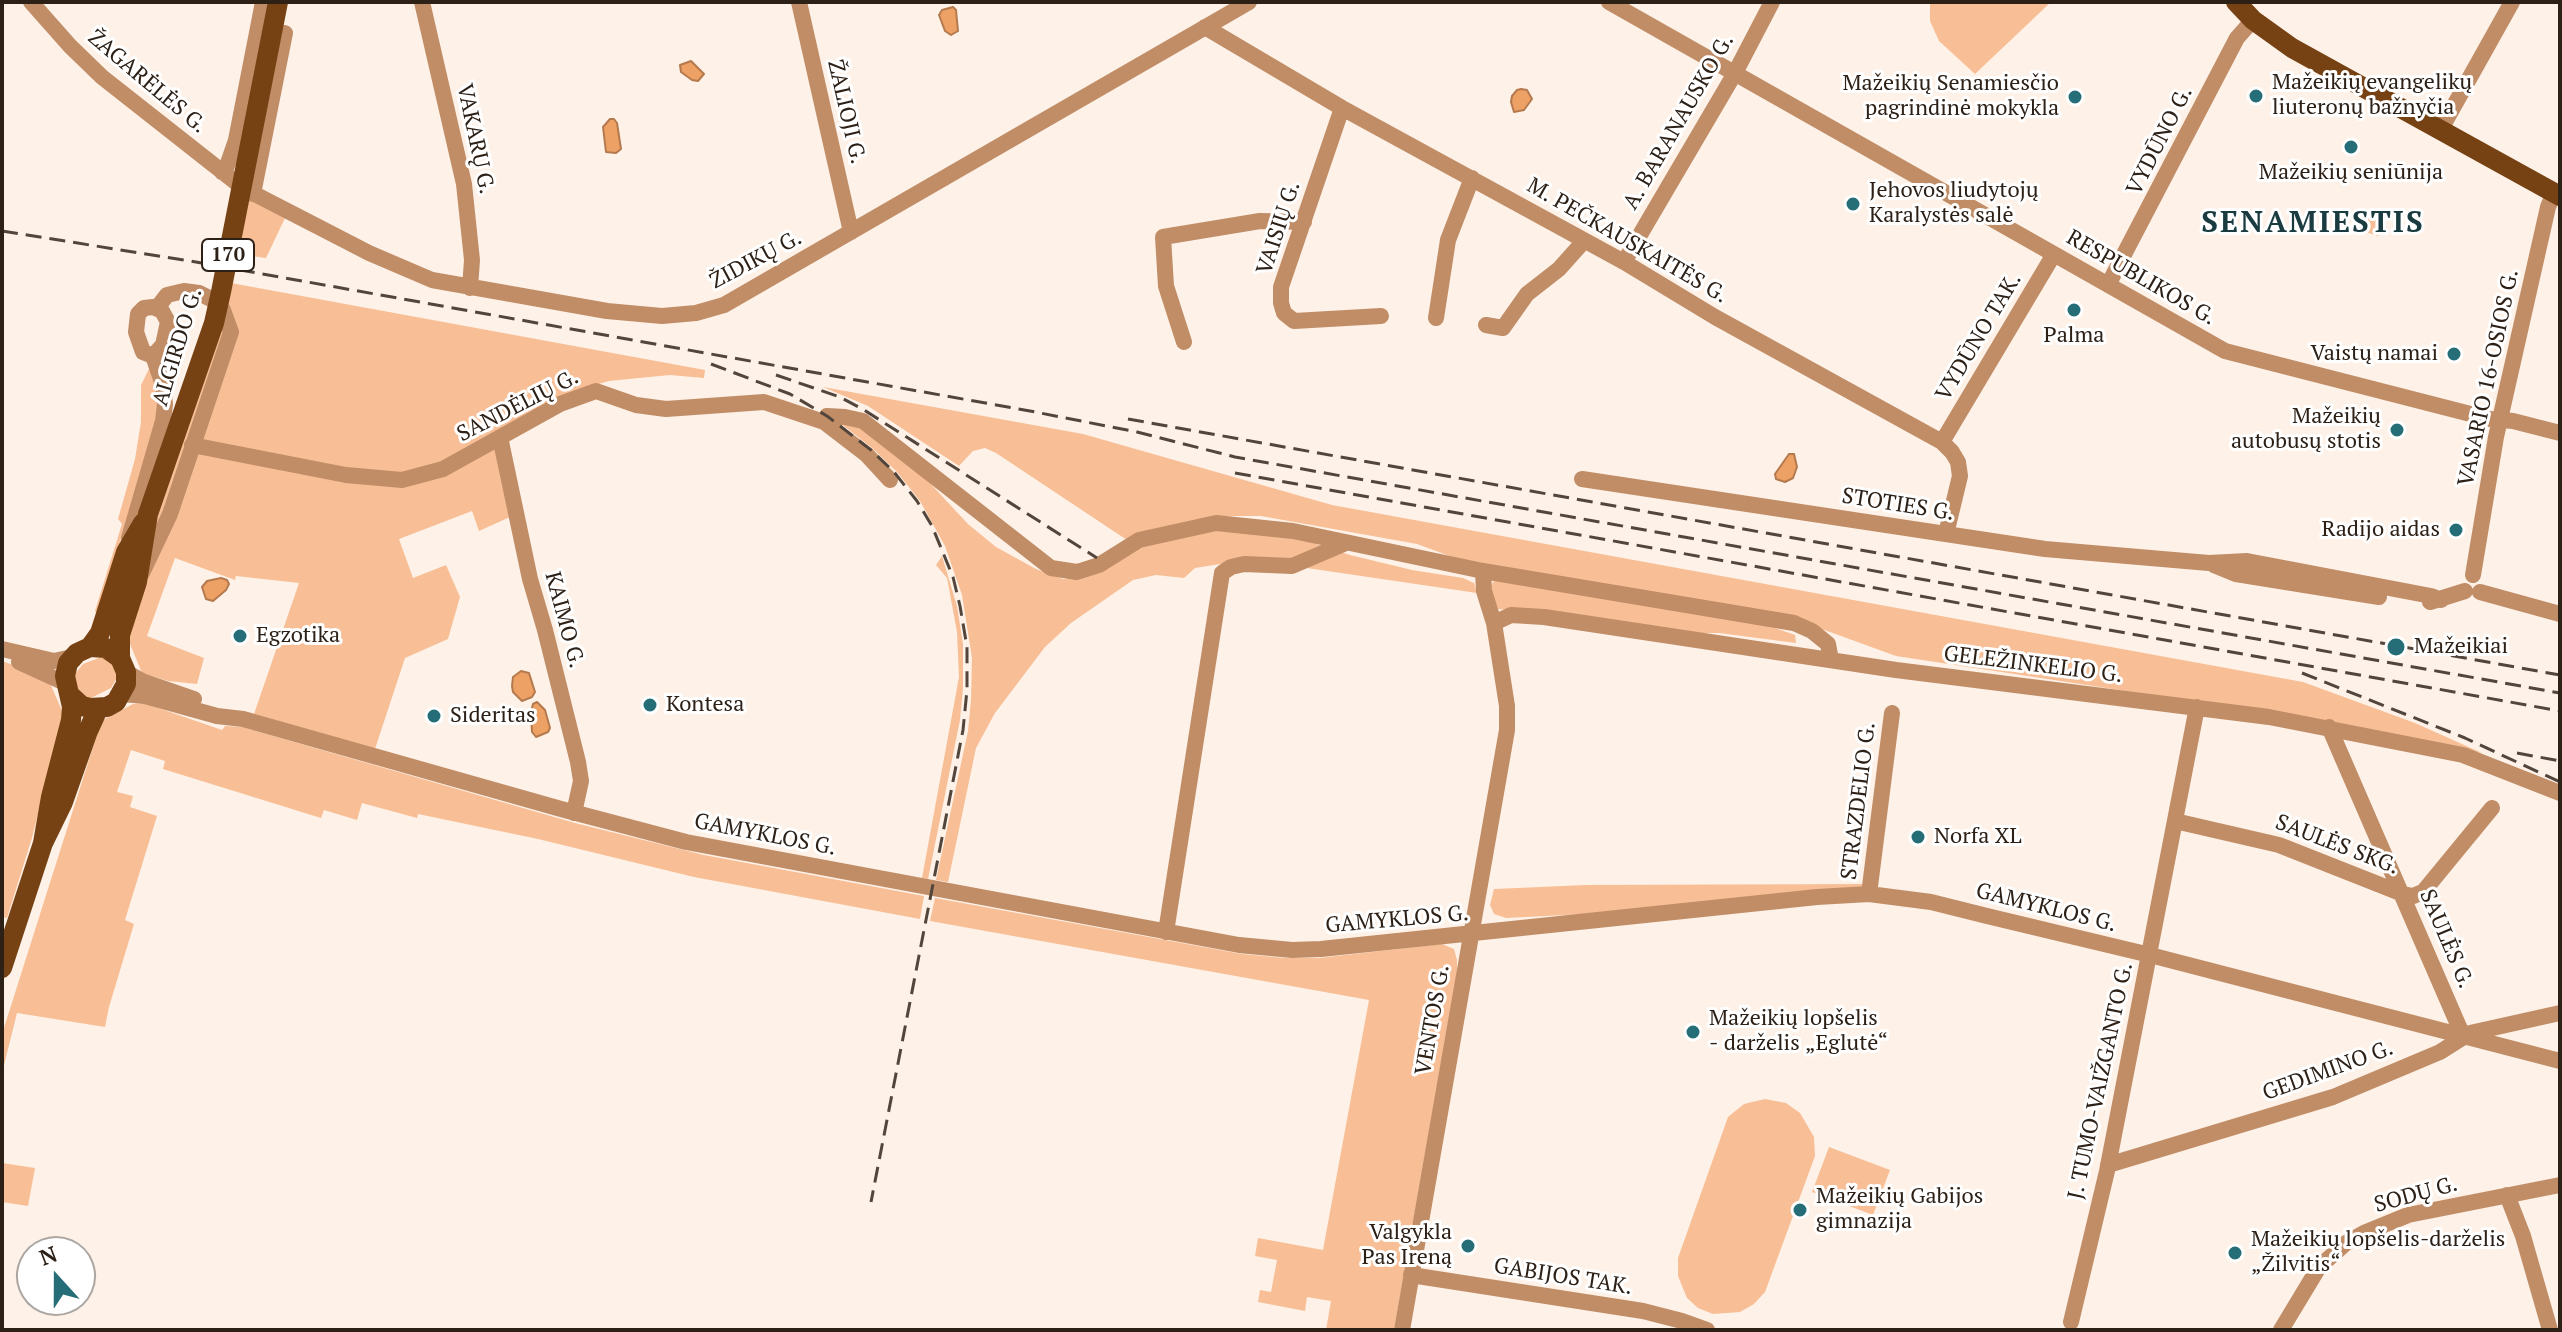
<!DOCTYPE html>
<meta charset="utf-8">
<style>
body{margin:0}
#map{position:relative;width:2562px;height:1332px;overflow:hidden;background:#fef1e7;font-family:"PT Serif",serif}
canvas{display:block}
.frame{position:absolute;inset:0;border:4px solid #2c2017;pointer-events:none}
.north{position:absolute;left:16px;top:1236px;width:80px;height:80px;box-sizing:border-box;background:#fff;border:2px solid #aba6a2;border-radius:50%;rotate:339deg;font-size:22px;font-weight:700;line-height:32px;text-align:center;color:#2c2017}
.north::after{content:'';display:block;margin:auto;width:28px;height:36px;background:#256e78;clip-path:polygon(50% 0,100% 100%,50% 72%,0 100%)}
</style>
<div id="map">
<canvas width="2562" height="1332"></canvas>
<div class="frame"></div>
<div class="north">N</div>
</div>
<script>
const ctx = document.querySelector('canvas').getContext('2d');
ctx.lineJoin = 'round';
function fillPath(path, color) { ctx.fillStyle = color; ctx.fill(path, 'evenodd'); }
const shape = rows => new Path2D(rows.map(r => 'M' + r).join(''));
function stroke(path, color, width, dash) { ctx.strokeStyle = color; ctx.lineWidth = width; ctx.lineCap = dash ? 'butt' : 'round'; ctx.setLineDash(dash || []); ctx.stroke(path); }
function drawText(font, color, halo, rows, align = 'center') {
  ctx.font = font + ' "PT Serif",serif'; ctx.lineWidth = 6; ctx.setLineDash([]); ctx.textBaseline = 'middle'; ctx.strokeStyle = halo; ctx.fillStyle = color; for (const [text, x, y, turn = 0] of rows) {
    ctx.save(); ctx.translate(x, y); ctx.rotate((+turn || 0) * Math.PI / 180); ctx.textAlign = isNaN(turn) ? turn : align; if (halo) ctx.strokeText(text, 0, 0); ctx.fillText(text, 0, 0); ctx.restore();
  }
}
fillPath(shape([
 [1930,2,2051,2,1975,74,1939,41,1930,21],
 [247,198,285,218,266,258,237,254],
 [2366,213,2384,219,2378,236,2360,230],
 [231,283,705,370,704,378,670,375,639,378,609,381,577,390,492,434,510,517,479,531,472,511,399,539,413,578,446,565,460,597,448,639,405,658,375,749,254,714,299,583,236,576,235,580,175,558,147,636,204,658,197,684,168,681,142,673,130,644,129,638,138,603,237,326,227,302],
 [222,320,225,329,163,516,147,549,157,513],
 [151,365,159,397,154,429,98,615,95,611,122,524,118,519,135,459,141,422,141,385],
 [823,387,1083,434,1332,505,2303,682,2415,723,2482,753,2330,722,1896,656,1797,620,1455,558,1417,544,1261,516,1220,516,1127,540,996,453,985,448,973,451,959,466,868,406],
 [840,423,853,423,914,466,968,524,996,547,1036,569,1063,579,1078,578,1136,549,1183,533,1236,529,1307,541,1350,555,1412,570,1463,578,1474,583,1477,593,1307,568,1233,562,1195,568,1184,578,1156,575,1133,580,1071,623,1045,647,995,713,976,748,948,882,936,880,968,731,971,700,972,658,962,595,945,546,920,501,897,472,872,448],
 [942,556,957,606,963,644,963,688,960,720,928,879,922,878,959,677,957,632,947,578,936,565],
 [1496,580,1761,623,1795,635,1796,643,1719,633,1679,633,1548,613,1498,609,1491,591,1492,583],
 [101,657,113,660,117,678,111,688,89,699,80,695,74,675,83,664],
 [2,661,41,675,50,683,63,713,32,838,7,918,2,917],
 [144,703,222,730,225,726,242,727,575,823,704,855,924,896,920,919,694,877,538,839,418,814,417,818,362,803,357,820,324,810,321,818,163,769,165,761,131,750,117,792,133,796,130,807,157,816,125,920,134,924,109,1007,105,1027,17,1013,2,1073,2,1034,100,725,105,719,133,704],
 [1866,884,1865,887,1586,914,1506,918,1494,914,1490,905,1494,889,1586,885],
 [935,898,1242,954,1285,958,1319,958,1442,944,1454,949,1457,960,1457,972,1394,1330,1326,1330,1331,1301,1307,1297,1305,1311,1258,1302,1260,1290,1271,1292,1277,1260,1255,1256,1258,1238,1323,1250,1369,1000,930,921],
 [1765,1099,1786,1103,1800,1113,1814,1137,1815,1156,1765,1292,1754,1304,1740,1312,1713,1314,1698,1308,1687,1298,1678,1276,1678,1258,1728,1117,1744,1104],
 [1829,1147,1890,1170,1873,1215,1812,1192],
 [2,1163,35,1168,28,1206,2,1202]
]), '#f8bf96');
const water = shape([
 [953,7,956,10,958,31,951,35,945,31,939,15,942,10,953,7],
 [691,61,704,74,698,81,692,80,681,72,680,65,691,61],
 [1521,89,1527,90,1532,99,1524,110,1514,112,1511,102,1512,96,1517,90,1521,89],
 [610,119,614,119,617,123,621,149,616,153,606,152,603,127,610,119],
 [1789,454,1794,454,1797,467,1793,478,1785,482,1776,479,1775,474,1789,454],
 [221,578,227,580,229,584,226,590,213,601,206,599,202,587,207,581,221,578],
 [521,671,529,673,535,692,532,697,522,701,513,692,512,686,513,677,521,671],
 [537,702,545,710,550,728,548,732,536,737,532,732,531,712,533,704,537,702]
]);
fillPath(water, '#eea165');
stroke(water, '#b47a4e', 2);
stroke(shape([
 [31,2,70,46,102,77,243,188,369,253,432,280,607,311,662,316,696,313,724,305,1249,2],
 [422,2,464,184,472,260,470,288],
 [799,2,851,232],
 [1609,2,2225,351,2490,419,2513,421,2560,433],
 [1205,27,1342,108,1624,262,1715,317,1942,442,1952,452,1958,462,1960,476,1946,534],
 [1342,108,1281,287,1281,303,1284,313,1294,321,1381,316],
 [2441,129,2512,2],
 [222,172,227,166,236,140,263,2],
 [253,194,285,33],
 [1624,262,1735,73,1772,2],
 [2108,285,2237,38,2253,20],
 [1436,318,1448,240,1472,178],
 [1486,325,1503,328,1527,294,1559,269,1584,241],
 [1184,342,1166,286,1163,237,1260,221,1304,222],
 [824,422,827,416,845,417,863,421,1051,568,1077,572,1099,565,1139,540,1216,523,1293,531,1483,571,1484,591,1494,623,1507,706,1507,730,1402,1330],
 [500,437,530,579,545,630,578,762,581,781,574,813],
 [1942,442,2054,254],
 [192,445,346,475,402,480,443,469,560,404,596,391,636,405,666,409,764,402,824,422,867,455,890,480],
 [1582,479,2045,549,2209,563,2247,561,2431,596,2441,600],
 [129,538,163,421,165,404,163,385,153,356,143,352,136,332,138,314,144,308,153,307,162,311,168,322,163,345,153,356],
 [2214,565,2236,574,2379,597],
 [1483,571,1794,623,1812,631,1828,644,1831,660],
 [142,573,170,514,231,332,223,310,213,300,199,293,184,291,167,295,157,308],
 [2473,575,2496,437,2548,207,2554,192],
 [2480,592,2560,614],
 [2430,602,2465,591],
 [1494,623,1511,615,1544,617,1896,670,2269,717,2463,755,2560,793],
 [2,649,54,661,72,657],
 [19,662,65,683],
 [126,672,142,681,194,699],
 [122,694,145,696,217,716,243,719,561,809,686,842,1239,945,1292,950,1321,949,1817,897,1869,894,1931,902,1987,916,2150,955,2560,1061],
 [2329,727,2463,1036],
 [2175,821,2279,845,2403,894,2413,896,2423,892,2492,808],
 [1869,894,1892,713],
 [1166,932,1222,573,1231,567,1244,564,1292,566,1346,543],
 [2108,1165,2333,1097,2440,1052,2470,1033,2560,1013],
 [2507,1195,2523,1236,2550,1330],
 [1411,1275,1643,1311,1682,1321,1707,1330],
 [2071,1322,2107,1171,2197,707],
 [2281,1330,2319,1267,2346,1243,2364,1233,2408,1215,2560,1185]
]), '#c08d67', 16);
stroke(shape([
 [2236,2,2253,20,2292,48,2560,196],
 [90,647,100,633,126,552,143,523],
 [120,658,120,635,137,582,148,514,214,323,221,292,278,2],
 [43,843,51,797,71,720,72,707,65,676,68,663,77,653,90,647,106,648,120,658,126,672,126,684,116,702,107,707,90,708,82,706,70,695],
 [2,968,43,843,63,802,88,731,98,709]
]), '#764214', 20);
stroke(shape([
 [2,231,190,261,1030,411,1137,432,1235,457,2560,693],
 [711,364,790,394,827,416,871,450,894,472,917,501,932,526,953,577,960,606,967,647,967,690,963,730,871,1202],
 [776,375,840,397,864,410,1097,558],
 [1128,419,2560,675],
 [1235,473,2560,711],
 [2302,673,2465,738,2560,782],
 [2517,753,2560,761]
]), '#52463c', 3, [16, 8]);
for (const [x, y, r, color] of [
 [2256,96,8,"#256e78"],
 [2075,97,8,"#256e78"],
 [2351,147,8,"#256e78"],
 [1853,204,8,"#256e78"],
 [2074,310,8,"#256e78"],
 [2454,354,8,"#256e78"],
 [2397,430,8,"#256e78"],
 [2456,530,8,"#256e78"],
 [240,636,8,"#256e78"],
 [2396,647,10,"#256e78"],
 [650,705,8,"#256e78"],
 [434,716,8,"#256e78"],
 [1918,837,8,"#256e78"],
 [1693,1032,8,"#256e78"],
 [1800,1210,8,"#256e78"],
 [1468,1246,8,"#256e78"],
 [2235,1253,8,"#256e78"]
]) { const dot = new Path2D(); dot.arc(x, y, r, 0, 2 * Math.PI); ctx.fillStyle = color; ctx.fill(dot); stroke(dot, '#fff', 3); }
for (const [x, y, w] of [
 [228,255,52]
]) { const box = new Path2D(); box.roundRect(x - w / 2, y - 16, w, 32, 6); ctx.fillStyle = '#fff'; ctx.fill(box); stroke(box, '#2c2017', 2); }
drawText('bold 20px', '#2c2017', null, [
 ["170",228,255]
]);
drawText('22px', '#2c2017', '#fff', [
 ["ŽAGARĖLĖS G.",147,82,40],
 ["ŽALIOJI G.",846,112,77],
 ["A. BARANAUSKO G.",1679,122,-60],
 ["VAKARŲ G.",475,139,78],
 ["VYDŪNO G.",2160,141,-63],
 ["VAISIŲ G.",1279,228,-72],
 ["M. PEČKAUSKAITĖS G.",1627,241,30],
 ["ŽIDIKŲ G.",756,260,-28],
 ["RESPUBLIKOS G.",2141,278,30],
 ["VYDŪNO TAK.",1979,337,-59],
 ["ALGIRDO G.",178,347,-73],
 ["VASARIO 16-OSIOS G.",2489,378,-78],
 ["SANDĖLIŲ G.",518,406,-27],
 ["STOTIES G.",1898,505,9],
 ["KAIMO G.",564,620,75],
 ["GELEŽINKELIO G.",2033,665,7],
 ["STRAZDELIO G.",1859,801,-83],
 ["GAMYKLOS G.",765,835,11],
 ["SAULĖS SKG.",2337,845,21],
 ["GAMYKLOS G.",2046,908,14],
 ["GAMYKLOS G.",1397,920,-5],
 ["SAULĖS G.",2446,939,67],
 ["VENTOS G.",1433,1020,-80],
 ["GEDIMINO G.",2328,1071,-20],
 ["J. TUMO-VAIŽGANTO G.",2101,1081,-78],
 ["SODŲ G.",2416,1195,-15],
 ["GABIJOS TAK.",1563,1277,9]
]);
drawText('22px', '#2c2017', '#fff', [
 ["Mažeikių evangelikų",2272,83],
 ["liuteronų bažnyčia",2272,108],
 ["Mažeikių Senamiesčio",2059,84,"right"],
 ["pagrindinė mokykla",2059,109,"right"],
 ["Mažeikių seniūnija",2351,173,"center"],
 ["Jehovos liudytojų",1869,191],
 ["Karalystės salė",1869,216],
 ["Palma",2074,336,"center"],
 ["Vaistų namai",2438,354,"right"],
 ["Mažeikių",2381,417,"right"],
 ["autobusų stotis",2381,442,"right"],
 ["Radijo aidas",2440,530,"right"],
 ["Egzotika",256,636],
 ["Mažeikiai",2414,647],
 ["Kontesa",666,705],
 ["Sideritas",450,716],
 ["Norfa XL",1934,837],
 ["Mažeikių lopšelis",1709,1019],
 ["- darželis „Eglutė“",1709,1044],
 ["Mažeikių Gabijos",1816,1197],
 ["gimnazija",1816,1222],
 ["Valgykla",1452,1233,"right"],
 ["Pas Ireną",1452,1258,"right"],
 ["Mažeikių lopšelis-darželis",2251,1240],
 ["„Žilvitis“",2251,1265]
], 'left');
ctx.letterSpacing = '2px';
drawText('bold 30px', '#1a3c41', '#fff', [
 ["SENAMIESTIS",2313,223]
]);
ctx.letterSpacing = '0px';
</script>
